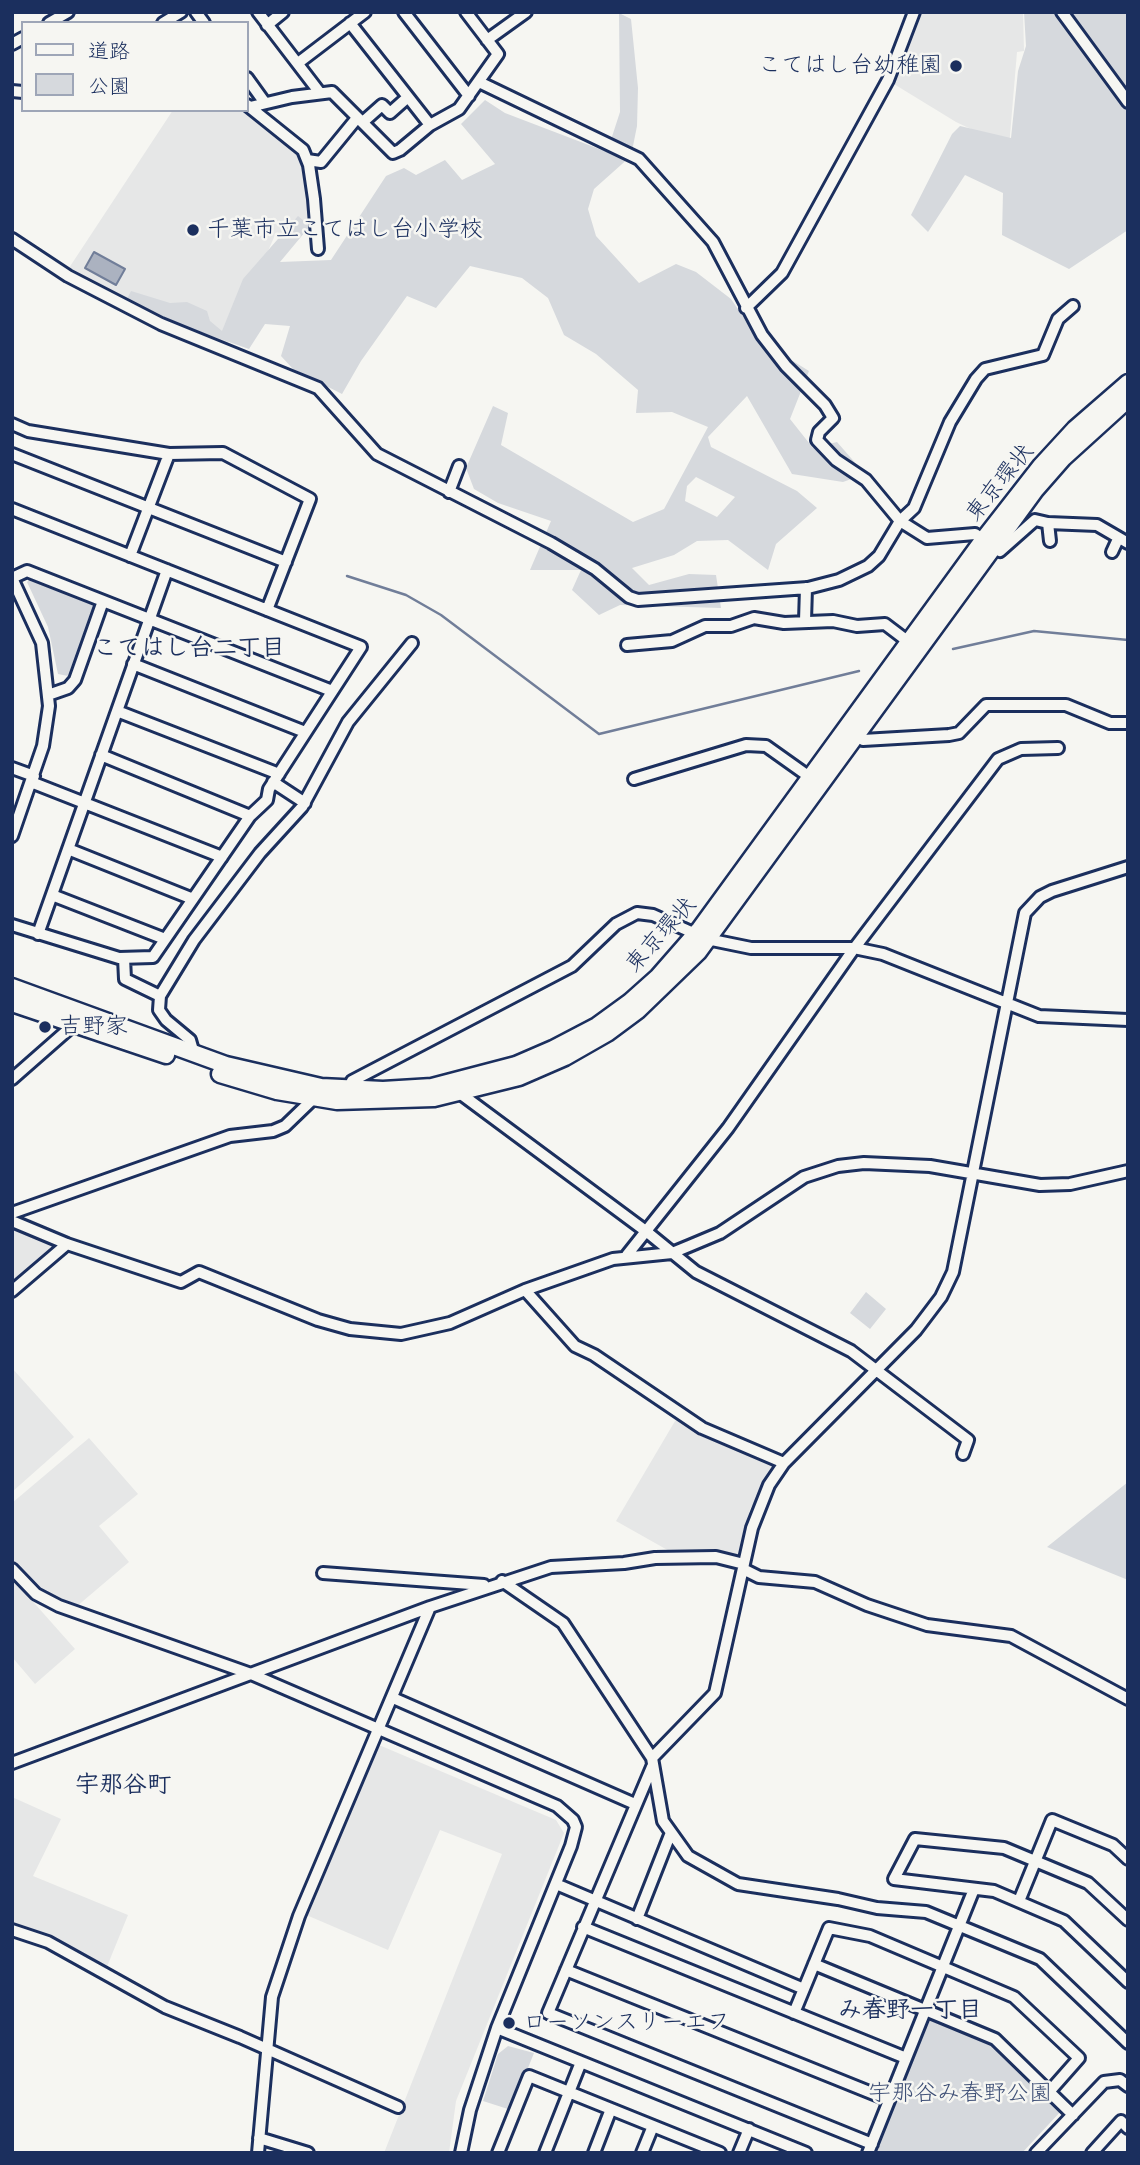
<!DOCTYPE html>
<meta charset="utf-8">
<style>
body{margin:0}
#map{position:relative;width:1140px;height:2165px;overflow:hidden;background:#f6f6f2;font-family:"Patrick Hand","Klee One",sans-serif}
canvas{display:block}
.frame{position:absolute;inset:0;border:14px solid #1b2f5e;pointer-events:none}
.legend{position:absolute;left:21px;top:21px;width:228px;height:91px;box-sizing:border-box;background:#f6f6f2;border:2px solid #9ea6b7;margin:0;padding:9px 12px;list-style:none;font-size:21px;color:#1b2f5e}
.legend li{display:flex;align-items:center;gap:14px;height:35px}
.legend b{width:35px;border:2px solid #9ea6b7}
</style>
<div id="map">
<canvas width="1140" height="2165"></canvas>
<div class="frame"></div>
<ul class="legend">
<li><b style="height:9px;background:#f6f6f2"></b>道路</li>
<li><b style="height:19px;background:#d6d9dd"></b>公園</li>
</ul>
</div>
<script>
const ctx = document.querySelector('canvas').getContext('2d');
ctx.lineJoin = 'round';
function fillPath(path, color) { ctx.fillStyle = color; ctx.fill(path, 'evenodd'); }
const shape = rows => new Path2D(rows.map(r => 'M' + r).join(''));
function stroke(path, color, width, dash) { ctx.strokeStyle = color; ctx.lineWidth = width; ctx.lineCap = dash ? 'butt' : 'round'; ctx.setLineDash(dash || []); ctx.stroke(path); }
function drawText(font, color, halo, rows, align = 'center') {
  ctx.font = font + ' "Patrick Hand","Klee One",sans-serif'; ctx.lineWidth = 5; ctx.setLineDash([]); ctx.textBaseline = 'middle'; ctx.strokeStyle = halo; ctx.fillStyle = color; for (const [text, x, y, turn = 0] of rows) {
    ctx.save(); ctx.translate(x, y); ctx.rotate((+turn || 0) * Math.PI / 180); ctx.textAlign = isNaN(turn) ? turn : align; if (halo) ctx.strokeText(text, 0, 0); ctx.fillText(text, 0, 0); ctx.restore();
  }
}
fillPath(shape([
 [917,12,1023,12,1024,51,1017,52,1009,147,956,122,889,81],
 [173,110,243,110,298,154,304,169,311,225,275,235,227,345,163,322,67,271],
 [12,1227,59,1247,12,1287],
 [12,1368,74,1437,12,1492],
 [678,1416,775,1466,750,1509,739,1559,716,1550,671,1552,616,1521],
 [89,1438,138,1494,99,1526,129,1562,76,1607,49,1597,12,1563,12,1503],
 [12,1578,75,1649,35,1684,12,1657],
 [379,1745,556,1820,564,1833,456,2101,449,2153,384,2153,502,1854,440,1830,388,1950,304,1914],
 [12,1797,61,1819,33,1876,128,1915,106,1969,12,1927]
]), '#e6e7e7');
fillPath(shape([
 [1024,12,1128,12,1128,230,1069,269,1002,235,1003,193,965,175,928,232,911,215,952,134,960,126,1011,138,1018,71,1026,46],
 [619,13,631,19,638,88,637,126,631,156,594,189,588,209,596,236,639,283,676,264,696,272,731,299,759,340,809,371,790,419,813,448,837,442,865,474,843,482,792,474,747,396,708,437,711,447,797,491,817,508,776,544,768,570,728,540,697,541,674,555,632,568,649,585,689,574,716,575,721,608,620,605,599,615,572,590,581,570,530,570,551,521,498,503,474,489,466,468,493,406,508,413,501,445,633,522,664,509,708,427,672,412,636,413,638,390,596,354,564,335,548,298,522,278,470,266,436,308,407,296,361,361,342,394,293,369,281,356,290,326,265,324,249,349,124,305,131,291,170,303,187,302,207,311,210,321,222,331,243,279,298,216,310,226,280,262,331,260,386,176,404,168,416,175,445,160,462,180,495,164,461,124,485,100,505,113,607,152,620,112],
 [696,477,735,497,717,517,685,501,687,486],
 [32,577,96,601,98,607,73,677,58,674,48,627,27,582],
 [866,1292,886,1309,870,1329,850,1313],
 [1128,1482,1128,1580,1047,1547],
 [927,2019,992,2043,1062,2110,1022,2153,872,2153],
 [508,2046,534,2053,511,2110,483,2101,498,2054]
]), '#d6d9dd');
const water = shape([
 [94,252,125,269,116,285,85,268,94,252]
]);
fillPath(water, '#abb2c0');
stroke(water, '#717e99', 2);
stroke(shape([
 [347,576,406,595,441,615,599,734,859,671],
 [953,649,1034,631,1128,640]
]), '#717e99', 2.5);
const minor = shape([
 [196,12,204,23],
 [258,12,320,93],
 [404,12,469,96],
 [1062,12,1128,102],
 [49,23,68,12],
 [163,23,181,12],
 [350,23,430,125],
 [267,25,283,12],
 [487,40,526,12],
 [12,44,23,38],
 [298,63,365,12],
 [247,78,265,103],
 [479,82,639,159,713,242,762,335,786,366,825,405,833,418,819,432,817,440,836,460,866,480,900,521,927,538,975,534,1000,551,1035,520,1048,523,1050,541],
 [12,91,23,92],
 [247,105,303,150,309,165,314,199,318,249],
 [250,107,292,97,332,92,393,153,400,150,430,125,459,109,498,54,466,12],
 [364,121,382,105,390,113,408,97],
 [307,160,321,162,357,118],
 [12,239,68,276,161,324,318,388,377,454,551,543,595,569,629,597,638,600,808,588,839,580,868,566,879,556,900,521,914,508,950,422,976,379,985,369,1043,355,1058,319,1073,306],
 [746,308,782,273,888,80,914,12],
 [12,424,28,431,169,454,223,453,310,499,267,610],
 [12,454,286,562],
 [449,492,459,466],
 [12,509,361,647,269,789,267,800,250,816,153,957,119,958,12,925],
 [1048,523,1097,525,1128,543],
 [1112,552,1118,539],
 [130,556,169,454],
 [805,621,806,588],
 [627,645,672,641,705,626,731,626,754,618,784,623,833,621,857,626,885,624,910,643],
 [133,664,305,732],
 [48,695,68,688,75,680,103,601],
 [117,711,279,774],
 [852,732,863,740,949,735,959,733,986,705,1066,705,1110,723,1128,723],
 [101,755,250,816],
 [12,768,34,776],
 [634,779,746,745,766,746,811,778],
 [31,782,222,857],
 [273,782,305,803],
 [12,836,43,746,49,706,42,643,12,578,27,571,332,691],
 [68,849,193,899],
 [52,895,165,939],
 [38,934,167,570],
 [124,958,125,979,160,996],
 [194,1054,190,1040,166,1020,159,1010,160,996,194,940,260,853,302,807,348,722,412,643],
 [12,1079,78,1021],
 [348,1090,352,1081,572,966,616,924,637,913,653,915,707,939,751,948,854,948,883,954,1039,1016,1128,1020],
 [461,1094,647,1232,696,1272,851,1351,968,1440,963,1454],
 [12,1213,230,1136,273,1131,285,1126,314,1098],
 [12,1221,67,1244,181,1282,199,1272,318,1320,350,1329,401,1334,450,1323,525,1290,613,1259,672,1253,689,1246,720,1233,804,1177,838,1166,864,1163,930,1166,1040,1185,1070,1184,1128,1171],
 [627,1255,728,1128,853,950,998,759,1021,749,1058,748],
 [525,1290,575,1346,594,1355,702,1428,784,1463],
 [12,1291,67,1244],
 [12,1569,36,1594,59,1606,251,1674,557,1806,573,1820,576,1827,571,1846,497,2028,470,2110,461,2153],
 [743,1569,759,1577,815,1582,867,1605,927,1625,1011,1636,1128,1699],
 [323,1573,484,1585],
 [502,1581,563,1623,652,1758,663,1821,688,1856,738,1884,838,1899,877,1908,926,1912,1040,1959,1128,2043],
 [393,1698,635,1804],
 [652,1758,715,1693,752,1528,769,1485,784,1463,916,1330,941,1297,953,1272,1025,913,1040,897,1052,891,1128,867],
 [12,1763,430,1607,551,1567,624,1563,655,1558,716,1557,744,1564],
 [652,1767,548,2013,872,2144],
 [556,1884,804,1989],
 [1019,1901,1052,1820,1113,1845,1128,1859],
 [637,1919,670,1835],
 [1128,1920,1088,1883,1004,1848,915,1839,894,1879,994,1891,1064,1921,1128,1982],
 [583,1927,906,2058],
 [12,1930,48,1942,165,2007,240,2037,398,2107],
 [814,1964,995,2039,1073,2115],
 [566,1970,889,2100],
 [794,2013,829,1928,870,1936,1014,1997,1079,2058,1049,2092],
 [497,2028,806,2153],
 [259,2138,308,2153],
 [258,2153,272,1997,299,1916,430,1607],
 [498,2153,529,2076,720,2153],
 [545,2153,581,2062],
 [594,2153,611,2109],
 [642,2153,653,2126],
 [739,2153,749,2129],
 [868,2153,974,1889],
 [1036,2153,1104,2082,1120,2080,1128,2086],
 [1092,2153,1121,2121,1128,2128]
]);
const highway = shape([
 [12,987,226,1065,321,1087,383,1090,432,1087,516,1065,553,1049,597,1026,630,1002,658,977,700,929,984,539,1041,466,1075,429,1128,383],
 [12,1003,166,1055],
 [220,1074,277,1091,337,1101,434,1098,519,1077,565,1057,607,1033,638,1010,698,952,1035,490,1063,458,1128,399]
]);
stroke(minor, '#1b2f5e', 16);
stroke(highway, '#1b2f5e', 21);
stroke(minor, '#f6f6f2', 10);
stroke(highway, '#f6f6f2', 16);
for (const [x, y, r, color] of [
 [956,66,7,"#1b2f5e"],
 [193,230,7,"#1b2f5e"],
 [45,1027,7,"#1b2f5e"],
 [509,2023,7,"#1b2f5e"]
]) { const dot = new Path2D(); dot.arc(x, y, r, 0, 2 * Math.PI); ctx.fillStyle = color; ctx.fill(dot); stroke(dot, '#f6f6f2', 2.5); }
drawText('23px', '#1b2f5e', '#f6f6f2', [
 ["こてはし台幼稚園",942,66,"right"],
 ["千葉市立こてはし台小学校",207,230],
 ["吉野家",59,1027],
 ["ローソンスリーエフ",523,2023]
], 'left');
drawText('23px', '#1b2f5e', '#f6f6f2', [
 ["東京環状",1000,483,-51],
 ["東京環状",661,935,-48]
]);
drawText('23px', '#405177', '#f6f6f2', [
 ["宇那谷み春野公園",960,2094]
]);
drawText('bold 24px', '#1b2f5e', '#f6f6f2', [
 ["こてはし台二丁目",189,649],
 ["宇那谷町",123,1786],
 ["み春野一丁目",910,2011]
]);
</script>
